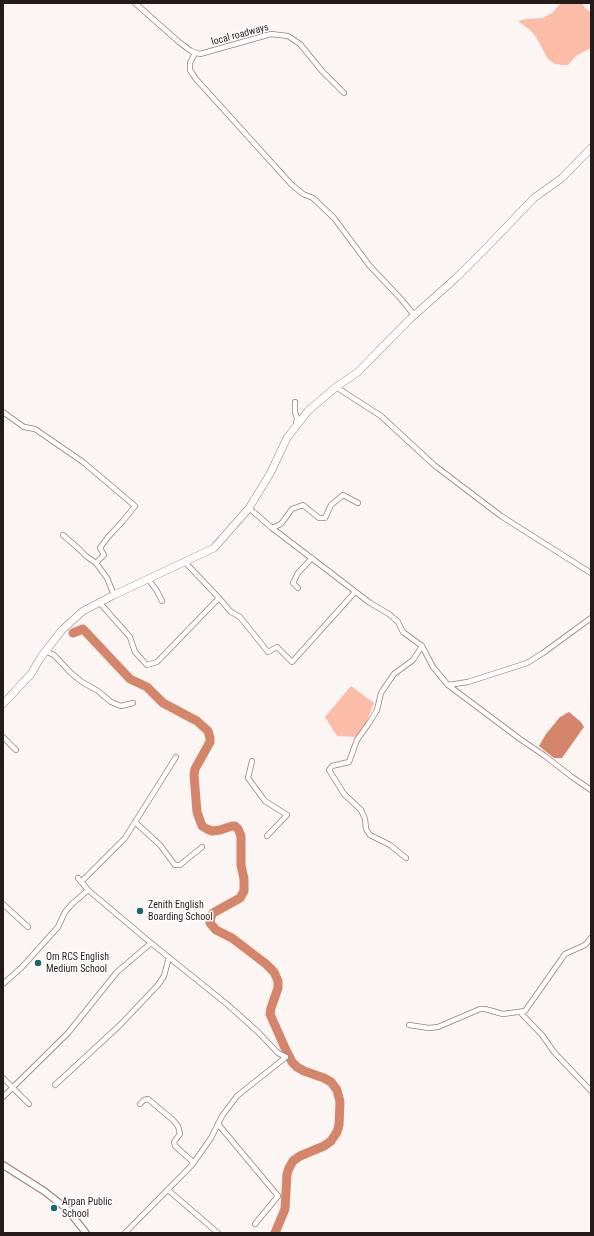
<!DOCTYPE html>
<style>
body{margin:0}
#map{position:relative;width:594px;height:1236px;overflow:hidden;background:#fbf5f3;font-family:"Roboto Condensed",sans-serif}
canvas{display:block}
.frame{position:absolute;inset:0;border:4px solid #251b18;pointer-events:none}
</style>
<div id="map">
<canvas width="594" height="1236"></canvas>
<div class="frame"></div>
</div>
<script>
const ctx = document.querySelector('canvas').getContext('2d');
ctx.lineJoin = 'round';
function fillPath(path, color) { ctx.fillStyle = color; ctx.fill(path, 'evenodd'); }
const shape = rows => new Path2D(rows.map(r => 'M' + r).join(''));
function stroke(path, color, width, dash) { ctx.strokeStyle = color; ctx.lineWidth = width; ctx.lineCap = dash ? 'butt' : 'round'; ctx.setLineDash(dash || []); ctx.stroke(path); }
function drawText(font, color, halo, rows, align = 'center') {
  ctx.font = font + ' "Roboto Condensed",sans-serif'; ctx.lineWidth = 3; ctx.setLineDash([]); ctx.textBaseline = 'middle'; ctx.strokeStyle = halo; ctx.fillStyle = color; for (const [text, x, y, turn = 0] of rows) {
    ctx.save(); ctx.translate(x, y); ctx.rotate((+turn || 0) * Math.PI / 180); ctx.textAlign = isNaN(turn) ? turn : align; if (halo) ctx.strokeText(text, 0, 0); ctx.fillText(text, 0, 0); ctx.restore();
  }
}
fillPath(shape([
 [561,3,582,3,586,9,591,12,591,48,576,56,568,65,563,65,555,64,548,59,536,37,531,31,518,21,526,19,543,18,552,13],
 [351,686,374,703,364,728,355,737,337,736,325,717]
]), '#fbbda8');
fillPath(shape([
 [569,712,581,722,584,727,562,758,554,758,539,746,546,734,560,717]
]), '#d5856a');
stroke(shape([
 [73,633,83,629,130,679,147,687,163,703,197,721,208,731,210,738,210,742,195,769,194,775,197,812,202,826,207,829,212,831,220,830,232,826,235,826,238,829,241,836,241,865,244,879,244,891,240,898,213,913,211,917,210,923,216,930,232,938,266,964,274,972,278,981,278,988,271,1008,270,1014,285,1048,292,1062,297,1067,304,1071,324,1078,331,1082,337,1090,340,1102,339,1125,337,1132,331,1141,324,1146,300,1156,293,1161,289,1168,287,1174,285,1209,275,1233]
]), '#d5856a', 9);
const minor = shape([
 [135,3,179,42,191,51,200,54,271,34,288,36,300,44,322,71,344,93],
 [195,53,190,63,190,70,196,79,291,184,303,194,313,198,334,218,369,265,401,299,414,315],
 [336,387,381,416,434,465,501,516,591,573],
 [295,402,295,412,297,418,296,424],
 [3,412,24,427,35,429,83,462,135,506,123,521,108,537,100,548,104,555,96,563],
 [249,508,272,528,335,576,370,603,389,614,398,622,403,632,422,646,433,667,448,685,520,739,545,756,572,777,591,790],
 [272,528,281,524,292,509,303,505,319,518,325,518,331,505,343,495,358,503],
 [63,535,79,549,86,556,96,563,107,578,114,595],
 [148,579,157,591,162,601],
 [298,588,293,583,298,573,312,558],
 [219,598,231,612,240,617,268,652,277,647,292,662,355,592],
 [99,602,130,637,135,652,147,665,157,662,219,598,185,562],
 [45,651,54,655,71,673,82,682,98,691,111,702,121,706,133,703],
 [448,685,468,682,527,663,543,653,591,618],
 [3,737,16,750],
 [252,761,248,778,265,801,287,815,267,836],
 [135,822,160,845,175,865,180,865,202,847],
 [406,858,390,845,370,835,366,829,365,819,361,810,344,794,329,770,332,766,349,762,357,740,369,723,377,710,381,693,394,674,413,660,422,646],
 [78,878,88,890,151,943],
 [81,882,125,838,176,757],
 [3,904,28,927],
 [3,984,22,967,58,927,65,912,72,904,88,890],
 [520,1012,542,1035,554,1052,591,1091],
 [409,1025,429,1028,438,1027,480,1009,485,1009,503,1014,525,1011,565,954,585,945,591,938],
 [3,1078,29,1104],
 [55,1085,119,1026,158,985,164,976,169,957],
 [3,1097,68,1033,117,972,151,943,228,1005,258,1032,278,1053,286,1057,237,1096,222,1116,211,1138,192,1165,125,1233],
 [140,1104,144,1100,148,1099,173,1120,178,1126,180,1134,174,1142,175,1146,193,1162,192,1165],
 [218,1124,278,1196,255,1224],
 [168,1190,218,1233]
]);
const tertiary = shape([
 [3,1165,44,1191,67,1209,86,1233]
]);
const secondary = shape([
 [3,704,31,674,41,657,62,630,83,611,114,595,214,548,249,508,270,474,287,438,308,411,336,387,358,372,410,319,456,278,489,245,534,198,562,178,591,148]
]);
stroke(minor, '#998077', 6);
stroke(tertiary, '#998077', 8);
stroke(secondary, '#998077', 8);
stroke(minor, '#fff', 4.5);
stroke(tertiary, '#fff', 6);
stroke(secondary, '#fff', 7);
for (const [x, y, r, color] of [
 [140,911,4,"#1a686b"],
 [38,963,4,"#1a686b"],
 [54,1208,4,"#1a686b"]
]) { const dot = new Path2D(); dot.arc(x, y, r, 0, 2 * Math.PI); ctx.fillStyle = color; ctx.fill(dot); stroke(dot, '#fff', 1.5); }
drawText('10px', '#251b18', '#fff', [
 ["local roadways",240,35,-15]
]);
drawText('10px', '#251b18', '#fff', [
 ["Zenith English",148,905],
 ["Boarding School",148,917],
 ["Om RCS English",46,957],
 ["Medium School",46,969],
 ["Arpan Public",62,1202],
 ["School",62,1214]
], 'left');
</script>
